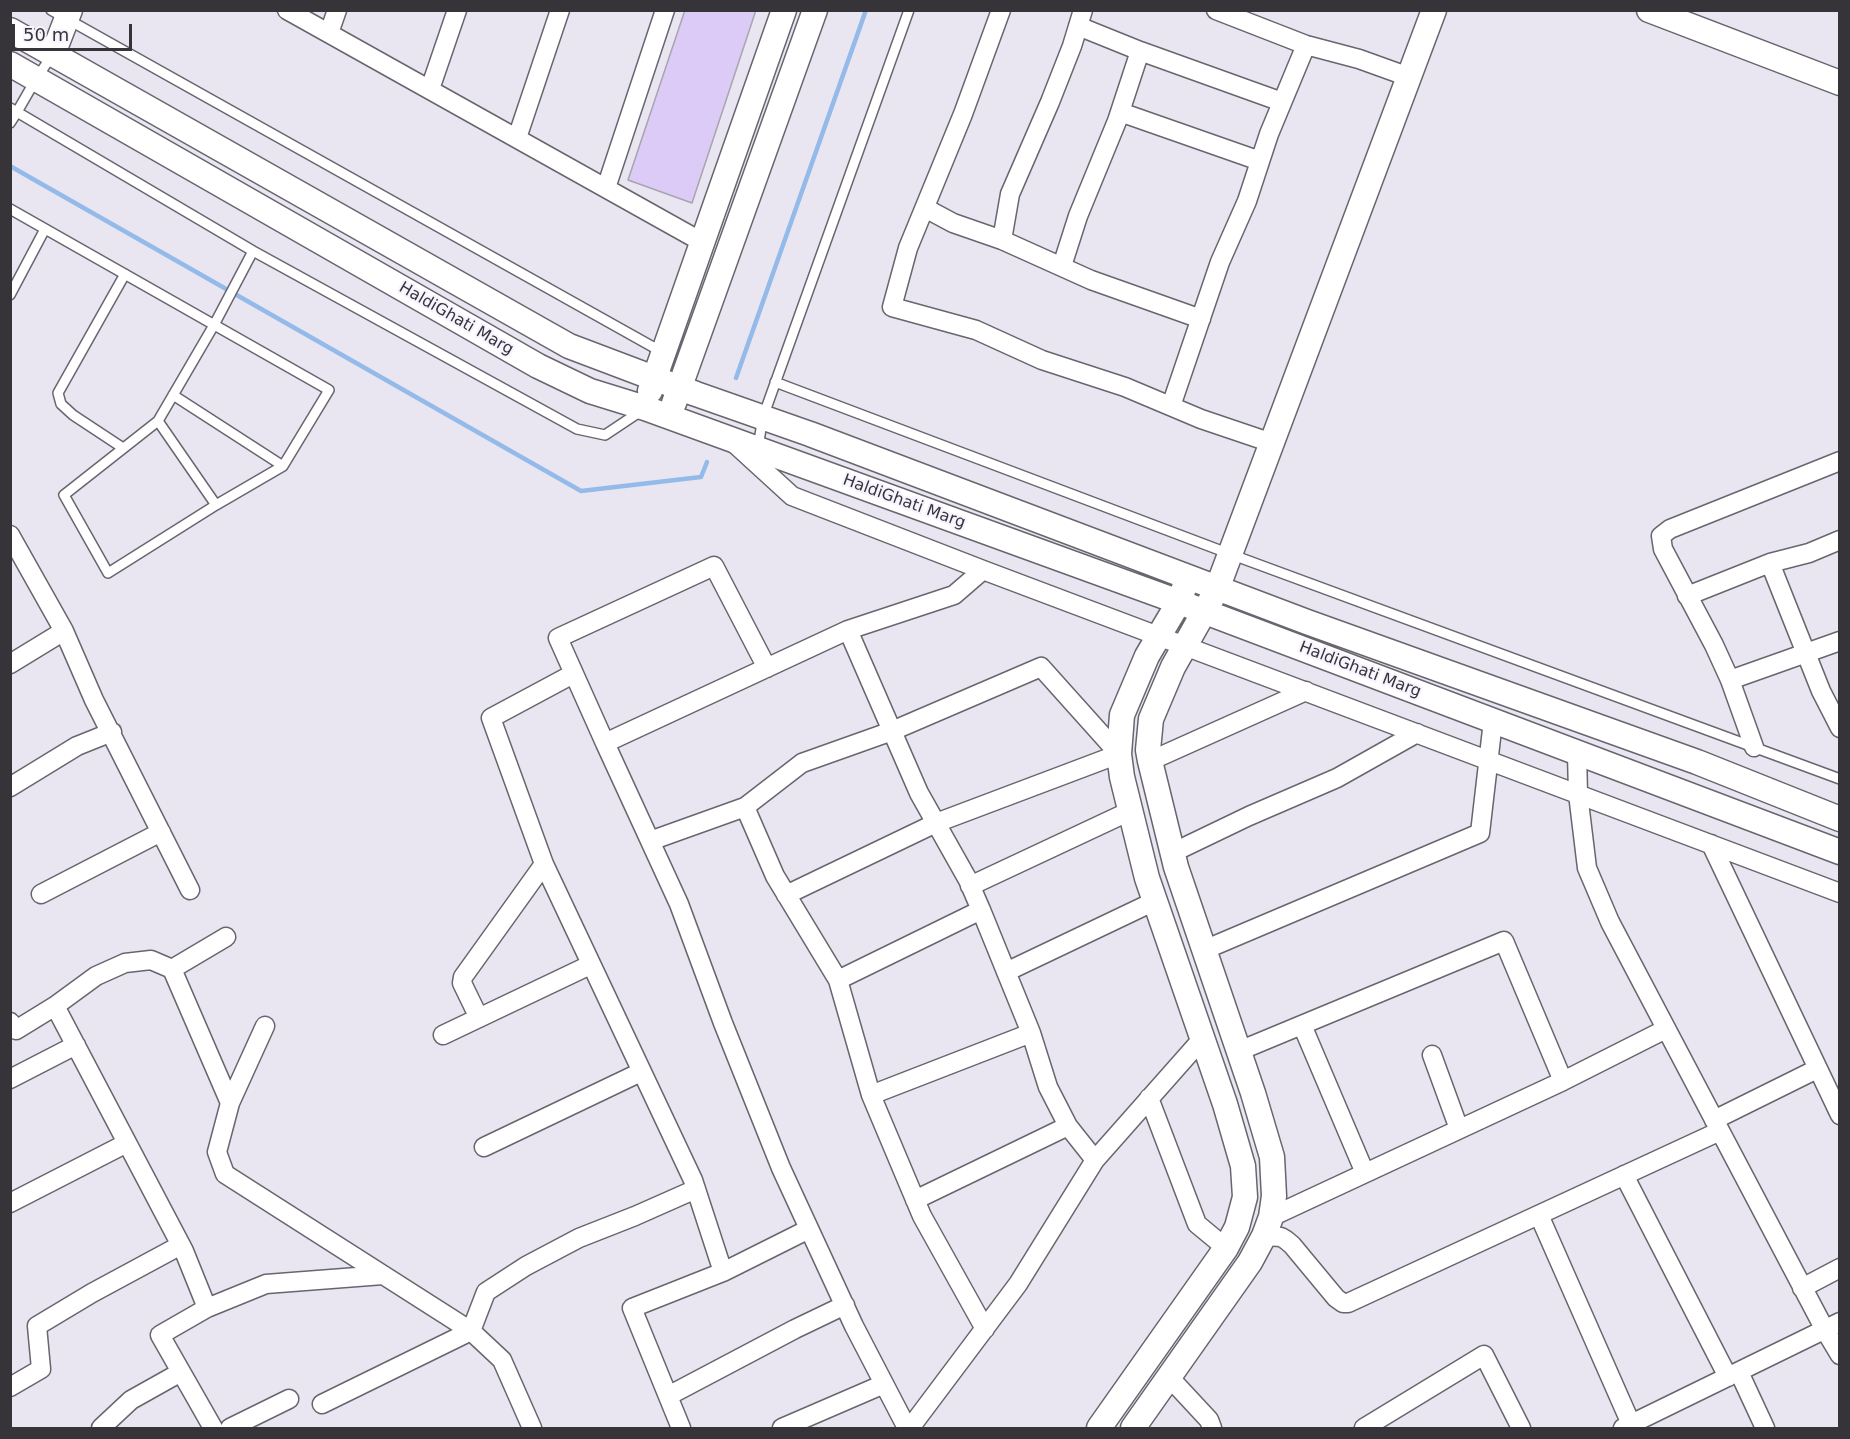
<!DOCTYPE html>
<style>
body{margin:0}
#map{position:relative;width:1850px;height:1439px;overflow:hidden;background:#eae6f1;font-family:"DejaVu Sans",sans-serif}
canvas{display:block}
.frame{position:absolute;inset:0;border:12px solid #363438;pointer-events:none}
.scale{position:absolute;left:12px;top:24px;width:120px;height:27px;box-sizing:border-box;border:3px solid #363438;border-top:0;padding-left:8px;font-size:18px;line-height:21px;white-space:nowrap;color:#363438;-webkit-text-stroke:4px #f8f4ff;paint-order:stroke}
</style>
<div id="map">
<canvas width="1850" height="1439"></canvas>
<div class="frame"></div>
<div class="scale">50 m</div>
</div>
<script>
const ctx = document.querySelector('canvas').getContext('2d');
ctx.lineJoin = 'round';
const shape = rows => new Path2D(rows.map(r => 'M' + r).join(''));
function stroke(path, color, width, dash) { ctx.strokeStyle = color; ctx.lineWidth = width; ctx.lineCap = dash ? 'butt' : 'round'; ctx.setLineDash(dash || []); ctx.stroke(path); }
function fillPath(path, color) { ctx.fillStyle = color; ctx.fill(path, 'evenodd'); }
function drawText(font, color, halo, rows, align = 'center') {
  ctx.font = font + ' "DejaVu Sans",sans-serif'; ctx.lineWidth = 4.5; ctx.setLineDash([]); ctx.textBaseline = 'middle'; ctx.strokeStyle = halo; ctx.fillStyle = color; for (const [text, x, y, turn = 0] of rows) {
    ctx.save(); ctx.translate(x, y); ctx.rotate((+turn || 0) * Math.PI / 180); ctx.textAlign = isNaN(turn) ? turn : align; if (halo) ctx.strokeText(text, 0, 0); ctx.fillText(text, 0, 0); ctx.restore();
  }
}
stroke(shape([
 [10,166,581,491,701,477,707,462],
 [736,378,866,10]
]), '#94bae9', 4.5);
const building = shape([
 [685,10,756,10,692,203,628,180,685,10]
]);
fillPath(building, '#dccbf7');
stroke(building, '#a8a4af', 1.5);
const service = shape([
 [51,10,662,352],
 [10,108,17,112,36,79,53,54],
 [10,123,17,112,253,251,577,429,605,435,641,411],
 [10,209,329,390,283,466,173,395],
 [10,295,45,229],
 [775,382,1230,554,1840,779],
 [158,421,216,505,283,466],
 [758,447,763,417,909,10],
 [123,448,73,415,61,404,58,393,125,274],
 [216,505,108,573,64,495,158,421,214,325,253,251]
]);
const minor = shape([
 [287,10,702,242],
 [1001,10,963,114,908,248,892,307,976,330,1042,360,1125,387,1201,419,1272,443],
 [1216,10,1306,45,1359,59,1409,77],
 [1078,26,1140,51,1282,102],
 [329,33,337,10],
 [430,89,457,10],
 [1120,112,1260,161],
 [517,138,560,10],
 [606,188,665,10],
 [925,208,953,223,1002,240,1091,280,1201,319],
 [1002,240,1010,194,1050,102,1072,46,1083,10],
 [1062,266,1078,216,1117,121,1140,51],
 [1171,406,1220,262,1247,201,1269,134,1306,45],
 [734,443,792,496,983,570,1840,893],
 [10,535,64,631,94,700,190,890],
 [1770,563,1821,691,1840,728],
 [1687,596,1770,563,1809,553,1840,540],
 [848,630,919,793,968,880,981,910,1031,1033,1048,1087,1068,1126,1095,1160,1018,1284,910,1428],
 [10,664,64,631],
 [573,674,491,718,544,864,693,1180,723,1272,632,1308,681,1428],
 [1730,680,1840,641],
 [605,743,558,638,714,566,767,668],
 [1754,747,1730,680,1714,645,1663,549,1661,536,1670,529,1840,461],
 [1577,753,1578,794,1587,868,1610,922,1825,1330,1840,1355],
 [1150,761,1306,691],
 [10,787,77,746,112,732],
 [745,807,775,876,838,980,871,1095,922,1216,985,1329],
 [650,841,745,807,802,763,892,731,1041,667,1119,754,936,823,786,895],
 [1711,844,1840,1115],
 [1172,853,1249,816,1337,778,1417,733],
 [970,886,1130,811],
 [41,894,161,832],
 [226,937,172,969,230,1103,217,1152,225,1174,471,1331,502,1360,532,1428],
 [1204,950,1480,833,1493,721],
 [1006,972,1155,901],
 [838,980,981,910],
 [55,1006,96,976,125,963,151,960,172,969],
 [479,1018,462,983,463,977,544,864],
 [10,1022,16,1030,55,1006,184,1251,207,1308],
 [1302,1025,1365,1173],
 [443,1035,590,965],
 [1239,1051,1504,941,1563,1081],
 [1432,1055,1459,1129],
 [10,1079,76,1045],
 [871,1095,1031,1033],
 [1149,1098,1197,1224,1226,1248],
 [230,1103,265,1026],
 [1714,1120,1817,1069],
 [484,1147,641,1072],
 [1095,1160,1202,1039],
 [1624,1175,1728,1377],
 [915,1200,1068,1126],
 [10,1203,127,1143],
 [1539,1215,1631,1424],
 [1271,1217,1563,1081,1666,1029],
 [1264,1236,1281,1237,1286,1240,1292,1245,1336,1298,1343,1303,1348,1303,1720,1131],
 [723,1272,809,1229],
 [1802,1288,1840,1268],
 [1739,1372,1765,1428],
 [1169,1377,1209,1420,1212,1428],
 [10,1387,41,1369,37,1326,92,1293,181,1245],
 [668,1396,795,1329,845,1305],
 [322,1404,471,1331,486,1292,526,1266,579,1238,635,1216,696,1189],
 [101,1428,131,1400,181,1372],
 [213,1428,160,1335,207,1308,266,1284,383,1275],
 [230,1428,289,1399],
 [782,1428,884,1384],
 [907,1428,854,1326,781,1168,723,1023,679,904,605,743,848,630,954,595,983,570],
 [1364,1428,1484,1355,1521,1428],
 [1623,1428,1840,1322]
]);
const tertiary = shape([
 [1649,10,1840,83],
 [10,30,569,346,696,394,810,434,1307,622,1697,762,1840,819],
 [53,54,70,10],
 [10,64,538,366,590,391,645,408,1179,602,1840,852],
 [650,391,784,10],
 [674,403,815,10],
 [1099,1428,1226,1248,1237,1227,1245,1197,1243,1166,1225,1104,1147,878,1122,777,1119,754,1122,715,1147,656,1179,602,1184,588],
 [1133,1428,1250,1262,1264,1236,1271,1217,1274,1196,1272,1157,1253,1093,1176,867,1150,761,1148,750,1151,719,1173,667,1217,589,1434,10]
]);
stroke(service, '#68656e', 12);
stroke(minor, '#68656e', 21);
stroke(tertiary, '#68656e', 27);
stroke(service, '#fff', 9);
stroke(minor, '#fff', 18);
stroke(tertiary, '#fff', 24);
drawText('16px', '#363438', '#f8f4ff', [
 ["HaldiGhati Marg",456,319,30],
 ["HaldiGhati Marg",904,502,20],
 ["HaldiGhati Marg",1360,670,21]
]);
</script>
